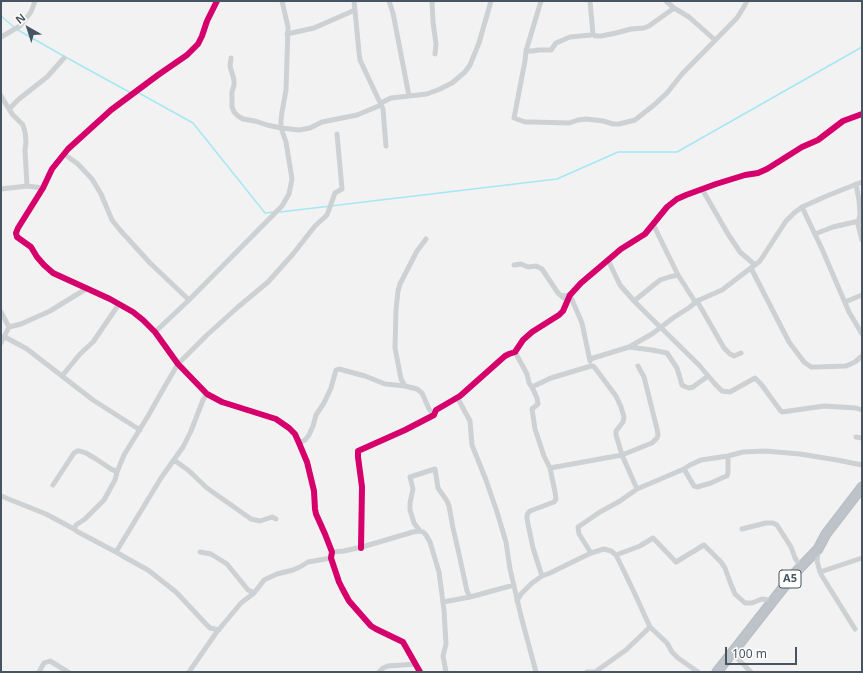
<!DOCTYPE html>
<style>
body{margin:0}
#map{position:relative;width:863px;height:673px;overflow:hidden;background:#f2f2f2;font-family:"Noto Sans",sans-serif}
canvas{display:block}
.frame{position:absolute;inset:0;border:2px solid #465561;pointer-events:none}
.north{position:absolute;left:8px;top:8px;width:40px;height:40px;-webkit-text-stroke:3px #fff;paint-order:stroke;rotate:321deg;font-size:11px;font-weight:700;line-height:16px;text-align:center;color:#465561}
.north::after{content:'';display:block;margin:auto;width:14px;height:18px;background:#465561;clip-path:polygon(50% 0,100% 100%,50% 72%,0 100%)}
.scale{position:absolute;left:725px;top:647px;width:72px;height:18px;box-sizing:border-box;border:2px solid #465561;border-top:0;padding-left:5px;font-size:12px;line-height:14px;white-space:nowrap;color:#465561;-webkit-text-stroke:3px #fff;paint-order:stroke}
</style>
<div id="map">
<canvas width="863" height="673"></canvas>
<div class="frame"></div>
<div class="north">N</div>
<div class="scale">100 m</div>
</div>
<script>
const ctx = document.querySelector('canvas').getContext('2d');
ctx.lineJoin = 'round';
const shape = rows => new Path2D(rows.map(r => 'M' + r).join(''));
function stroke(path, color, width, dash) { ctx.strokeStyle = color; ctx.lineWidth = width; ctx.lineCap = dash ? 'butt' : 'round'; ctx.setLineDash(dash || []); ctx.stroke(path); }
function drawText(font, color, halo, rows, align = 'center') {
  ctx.font = font + ' "Noto Sans",sans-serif'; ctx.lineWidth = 3.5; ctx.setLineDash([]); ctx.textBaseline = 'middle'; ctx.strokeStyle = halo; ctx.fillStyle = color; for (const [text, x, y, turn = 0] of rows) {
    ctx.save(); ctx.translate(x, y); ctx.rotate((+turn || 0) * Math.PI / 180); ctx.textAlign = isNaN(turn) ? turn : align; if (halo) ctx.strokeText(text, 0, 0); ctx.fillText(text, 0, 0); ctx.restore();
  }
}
stroke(shape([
 [1,16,15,28],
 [18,30,60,54,131,93],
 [139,93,193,123,265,213,274,212],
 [280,212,557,179,618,152,677,152,862,47]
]), '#a5e7f5', 1.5);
const highway = shape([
 [717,672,794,574,818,549,826,534,862,487]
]);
stroke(highway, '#b6bcc2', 11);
stroke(shape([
 [217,1,207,21,202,36,198,44,187,55,158,75,111,110,68,149,52,169,43,188,18,228,16,233,17,237,31,247,37,257,44,265,53,273,110,299,133,312,143,320,155,332,178,364,207,394,222,402,276,419,289,428,295,434,299,443,307,462,314,491,315,509,316,514,325,534,332,552,331,558,339,582,342,588,349,601,371,626,376,629,403,642,420,672],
 [354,1,359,52,360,60,383,109,386,146],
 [389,1,393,13,409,96],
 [432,1,433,22,436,44,435,54],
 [541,1,526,51,525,61,514,118,525,122,533,122,569,123,578,120,586,119,603,121,613,124,619,124,635,120,654,105,667,93,682,74,737,18,745,5,747,1],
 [590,1,593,34],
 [666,1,674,8,689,17,715,40],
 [287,34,314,28,355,10],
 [1,37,20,26,31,12,35,1],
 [526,51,532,51,539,50,551,50,556,43,570,37,591,35,593,34,595,36,601,36,616,33,631,29,644,28,649,26,674,8],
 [231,58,230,66,234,80,234,85,232,92,232,107,234,112,238,116,243,119,255,121,267,125,281,128,299,130,310,128,322,122,357,115,381,105],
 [1,96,9,109],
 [381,103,391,98,427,94,440,89,452,83,465,72,470,65,479,43,491,1],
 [64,154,78,164,92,179,101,194,112,220,120,230,150,263,189,300],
 [856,184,859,200,860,214,858,225,862,240],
 [27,186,25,150,26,142,25,132,23,125,13,115,9,109,19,99,47,77,64,58],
 [1,189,27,186,43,188],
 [702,189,728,234,740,252,755,265],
 [802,207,822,249,849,312,862,334],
 [653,224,678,275,694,300,697,301,724,348,730,354,734,356,741,353],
 [815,234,833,227,859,221],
 [608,260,620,285,634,301,647,314,699,365,715,384,722,391,730,392,755,378,761,384,780,410,782,412,824,406,856,408,862,410],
 [514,265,521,264,528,267,536,266,542,269,558,293,564,298],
 [751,268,773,311,789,342,804,362,811,367,816,367,846,366,855,362,862,356],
 [563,296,570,295,582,323,590,361],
 [634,301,660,280,669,277,678,275],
 [845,302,862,295],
 [1,312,9,327],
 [155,332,189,300,282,206,289,194,292,179,286,142,281,128,281,120,282,112,286,90,288,27,282,1],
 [5,337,27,349,93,400,140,430],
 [1,343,9,327,21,324,50,311,76,295,88,288],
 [629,347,652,350,667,353,677,368,682,385,686,387,689,388,693,387,708,376],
 [515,352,527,374,529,383,532,387,537,398,538,404,532,409,535,429,544,456,550,468,555,492,556,499,554,502,530,511,528,513,527,516,527,519,533,548,542,576,550,573,591,553,604,549,611,551,616,555,619,561,634,592,650,627,667,643,672,652,678,658,698,672],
 [590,359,629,347,652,334,673,318,690,307,697,301,722,290,760,261,786,221,794,213,802,207,829,195,862,182],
 [591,366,593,366,595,368,616,396,621,407,624,417,623,422,616,431,616,435,622,455,637,489],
 [62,376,80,354,93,342,119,304],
 [405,386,401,379,395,348,396,310,398,291,400,284,417,251,426,239],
 [532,387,551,378,591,366],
 [457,397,470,421,472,445,486,480,497,512,506,542,510,569,521,616,536,672],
 [856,437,862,438],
 [299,443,305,440,309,435,313,426,316,415,324,403,331,388,336,370,339,369,365,376,385,384,405,386,417,389,422,393,429,409,434,415],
 [174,460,188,470,207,488,251,519,260,521,272,517,276,519],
 [550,468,622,455,652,443,657,438,658,435,657,429,644,377,638,366],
 [684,469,694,486,697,487,711,483,724,477,727,476,728,473,728,456],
 [53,485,74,453,77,451,80,451,86,453,96,459,111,469,117,472],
 [1,496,46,514,74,529,78,532,116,552,128,559,148,570,176,592,206,624,210,628,219,630],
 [74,529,76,525,85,519,104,500,115,480,117,472,124,455,148,416,165,386,178,364,207,335,238,307,268,282,293,254,315,226,327,215,335,193,342,189,337,134],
 [742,529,766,523,773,523,777,525,791,547,795,558,801,567],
 [420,531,414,523,410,510,410,503,413,489,410,477,435,469,438,488,447,501,449,506,453,528,459,554,467,591,470,597],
 [361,548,362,487,358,457,358,451,405,430,434,415,436,410,460,396,505,356,509,354,515,352,523,340,532,332,559,315,563,311,570,295,581,283,621,249,645,234,667,207,677,199,686,195,716,184,745,175,758,173,767,169,802,147,818,140,843,121,862,114],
 [818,550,817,561,820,572,862,558],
 [116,552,161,478,183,447,191,431,203,400,207,394],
 [200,552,211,554,227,564,248,590,254,593],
 [332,552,344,551,362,547,413,532,420,531,423,532,426,535,430,542,439,572,444,610,446,644,443,656,446,672],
 [591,553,579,534,578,527,600,512,620,501,637,489,684,469,690,465,701,460,728,456,743,452,765,451,800,454,837,460,862,465],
 [616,555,640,546,653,538,676,562,704,545,721,562,725,568,730,582,735,594,745,603,752,603,762,599,773,601],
 [820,572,822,576,855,629],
 [517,601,521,594,532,583,542,576],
 [443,602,470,597,514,585],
 [732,653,751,672],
 [39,672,44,663,50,661,68,672],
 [189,672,216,633,241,603,254,593,258,588,264,580,277,574,293,570,300,567,308,562,331,558],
 [379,672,383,668,388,666,416,664],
 [587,672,595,672],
 [595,672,626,650,650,627]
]), '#cdd1d3', 5);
stroke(highway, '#bdc3c9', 9);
stroke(shape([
 [217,1,207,21,202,36,198,44,187,55,158,75,111,110,68,149,52,169,43,188,18,228,16,233,17,237,31,247,37,257,44,265,53,273,110,299,133,312,143,320,155,332,178,364,207,394,222,402,276,419,289,428,295,434,299,443,307,462,314,491,315,509,316,514,325,534,332,552,331,558,339,582,342,588,349,601,371,626,376,629,403,642,420,672],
 [361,548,362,487,358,457,358,451,405,430,434,415,436,410,460,396,505,356,509,354,515,352,523,340,532,332,559,315,563,311,570,295,581,283,621,249,645,234,667,207,677,199,686,195,716,184,745,175,758,173,767,169,802,147,818,140,843,121,862,114]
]), '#d6006c', 6);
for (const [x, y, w] of [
 [790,579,22]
]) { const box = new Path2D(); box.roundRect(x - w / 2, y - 9, w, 18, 3); ctx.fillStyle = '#fff'; ctx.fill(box); stroke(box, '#465561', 1); }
drawText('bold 11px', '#465561', null, [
 ["A5",790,579]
]);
</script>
